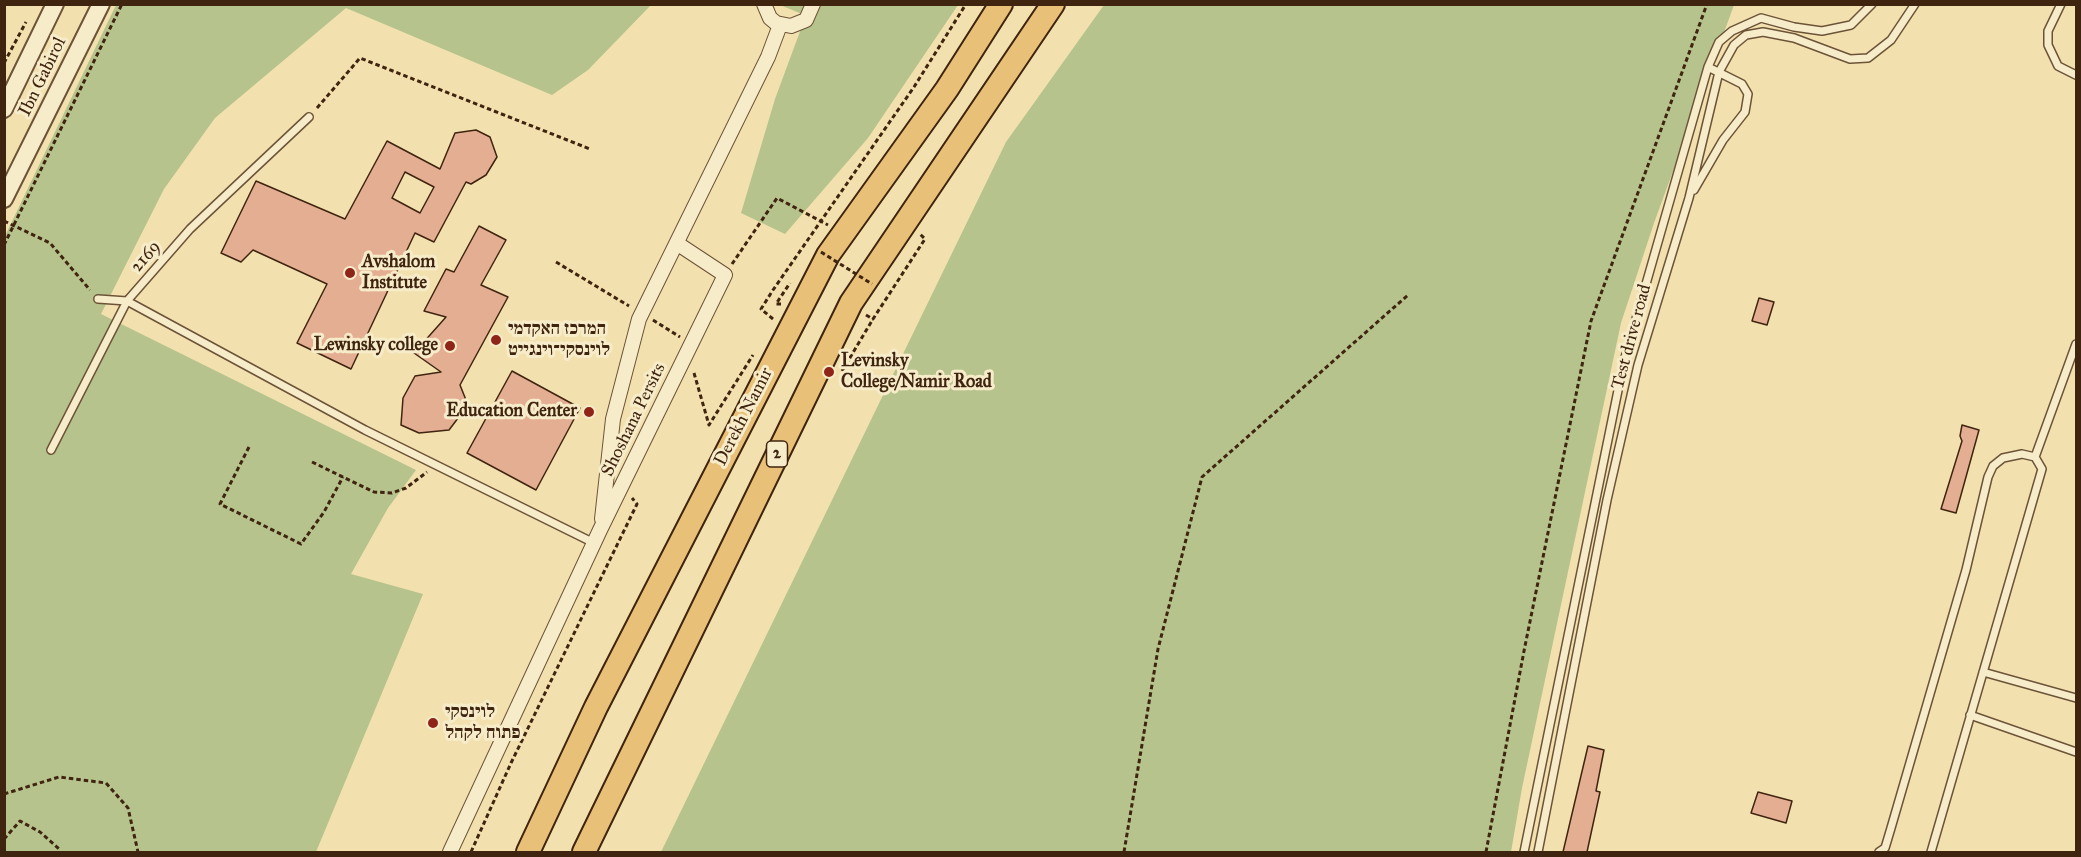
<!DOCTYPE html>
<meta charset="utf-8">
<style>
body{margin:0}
#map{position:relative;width:2081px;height:857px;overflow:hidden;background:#f2e1ae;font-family:"IM FELL Great Primer",serif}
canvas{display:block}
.frame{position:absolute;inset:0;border:6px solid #3f2410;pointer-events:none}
</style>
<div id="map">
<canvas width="2081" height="857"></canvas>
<div class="frame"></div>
</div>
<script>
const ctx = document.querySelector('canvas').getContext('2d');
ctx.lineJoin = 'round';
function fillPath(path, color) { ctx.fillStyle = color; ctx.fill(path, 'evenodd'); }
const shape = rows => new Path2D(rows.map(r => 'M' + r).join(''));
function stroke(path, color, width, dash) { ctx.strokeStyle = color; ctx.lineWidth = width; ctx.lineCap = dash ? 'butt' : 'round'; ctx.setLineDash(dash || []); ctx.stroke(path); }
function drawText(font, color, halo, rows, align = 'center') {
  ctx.font = font + ' "IM FELL Great Primer","Frank Ruhl Libre",serif'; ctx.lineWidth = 6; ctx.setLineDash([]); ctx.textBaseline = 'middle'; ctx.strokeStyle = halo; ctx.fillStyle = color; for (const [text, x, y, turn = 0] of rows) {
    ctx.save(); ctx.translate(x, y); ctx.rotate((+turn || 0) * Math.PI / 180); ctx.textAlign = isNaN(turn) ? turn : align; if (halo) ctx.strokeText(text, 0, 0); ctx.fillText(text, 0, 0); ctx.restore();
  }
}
fillPath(shape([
 [116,5,651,5,588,70,552,95,346,8,215,118,164,189,101,314,416,470,388,508,351,574,423,594,316,852,5,852,4,238],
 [780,5,958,5,868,138,785,234,741,213,775,99,802,26,802,14],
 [1104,5,1734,5,1654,223,1621,323,1522,788,1511,852,661,852,1006,142]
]), '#b7c38c');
const building = shape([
 [476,130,490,137,497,157,486,175,471,184,466,182,434,242,415,233,351,369,297,343,327,284,253,250,241,262,221,253,256,181,345,219,387,141,440,169,455,133,476,130],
 [405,172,434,187,420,213,392,198,405,172],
 [479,226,506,240,481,285,508,297,460,385,468,405,449,430,419,433,401,425,403,398,415,376,441,372,414,353,446,317,424,311,446,269,454,272,479,226],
 [1759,298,1774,302,1767,325,1752,321,1759,298],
 [512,371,580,408,536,490,467,453,512,371],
 [1962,425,1979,430,1956,513,1941,509,1962,441,1960,436,1962,425],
 [1588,746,1604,750,1596,791,1600,792,1587,852,1563,852,1588,746],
 [1758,792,1792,801,1786,823,1751,813,1758,792]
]);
fillPath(building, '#e4ae92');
stroke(building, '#3f2410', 1.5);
const service = shape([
 [2061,4,2048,31,2048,45,2058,66,2076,75],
 [1694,190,1723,140,1745,112,1748,94,1742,84,1708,67],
 [98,299,127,301,365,430,594,543],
 [51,450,127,301,190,229,309,117],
 [1983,672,2076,698],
 [1970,715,2076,752],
 [1524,852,1624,361,1708,67,1719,42,1732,31,1761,18,1794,27,1822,31,1851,25,1872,4],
 [1538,852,1607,500,1638,365,1689,198,1719,72,1734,45,1746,35,1763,32,1794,38,1850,59,1868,58,1891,40,1915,4],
 [1879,852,1885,848,1891,828,1966,570,1988,477,1993,466,2003,458,2022,454,2035,457],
 [1931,852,2042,469,2035,457,2076,344]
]);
const minor = shape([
 [764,4,770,18,776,23,791,26,806,20,813,4],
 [602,519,613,419,639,319,768,57,780,25],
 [450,852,600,530,725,275,678,244]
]);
const tertiary = shape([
 [4,109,55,4],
 [4,199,101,4]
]);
const trunk = shape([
 [528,852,596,707,828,255,947,89,1001,4],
 [584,852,851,303,1053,4]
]);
stroke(service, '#6c5338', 10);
stroke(minor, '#6c5338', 16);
stroke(tertiary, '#6c5338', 20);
stroke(trunk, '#3f2410', 26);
stroke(shape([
 [4,63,26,22],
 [317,108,360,58,590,149],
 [4,221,50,243,90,290],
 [4,245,122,4],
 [556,262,629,306],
 [732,264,777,198,828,225],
 [781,304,776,304,790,283],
 [866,315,873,319,925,239,920,234],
 [773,319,761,309,773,290,914,87,966,4],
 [653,320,680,337],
 [842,371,873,319],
 [694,373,709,425,753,355],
 [249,447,220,504,301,544,324,512,343,477],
 [312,462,374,492,392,493,406,488,427,472],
 [4,794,59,777,106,783,128,808,138,852],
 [4,839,20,821,40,832,59,849,58,852],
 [471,852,511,763,637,504,632,498],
 [1124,852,1158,649,1202,477,1408,295],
 [1486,852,1524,651,1591,321,1707,4]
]), '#3f2410', 3, [4.5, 3]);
stroke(service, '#f7ecca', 7);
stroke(minor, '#f7ecca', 14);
stroke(tertiary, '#f7ecca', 16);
stroke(trunk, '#e9c077', 22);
stroke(shape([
 [821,252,872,284]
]), '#3f2410', 3, [4.5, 3]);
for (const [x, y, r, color] of [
 [350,273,6,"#8f2418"],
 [496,340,6,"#8f2418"],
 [450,346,6,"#8f2418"],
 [829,372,6,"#8f2418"],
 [589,412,6,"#8f2418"],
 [433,723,6,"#8f2418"]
]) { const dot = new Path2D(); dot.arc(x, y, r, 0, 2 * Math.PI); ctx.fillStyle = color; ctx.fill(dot); stroke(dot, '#f7ecca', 2); }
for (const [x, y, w] of [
 [777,454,21]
]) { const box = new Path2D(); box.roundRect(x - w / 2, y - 13, w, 26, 4.5); ctx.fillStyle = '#f7ecca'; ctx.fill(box); stroke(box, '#3f2410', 1.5); }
drawText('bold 16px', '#3f2410', null, [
 ["2",777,454]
]);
drawText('18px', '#3f2410', '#f7ecca', [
 ["Ibn Gabirol",43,77,-64],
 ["2169",146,257,-49],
 ["Test drive road",1632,337,-75],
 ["Derekh Namir",744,417,-63],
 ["Shoshana Persits",634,420,-64]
]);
drawText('bold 18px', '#3f2410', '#f7ecca', [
 ["Avshalom",362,263],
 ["Institute",362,284],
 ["המרכז האקדמי",508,330],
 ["לוינסקי־וינגייט",508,351],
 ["Lewinsky college",438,346,"right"],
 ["Levinsky",841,362],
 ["College/Namir Road",841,383],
 ["Education Center",577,412,"right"],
 ["לוינסקי",445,713],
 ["פתוח לקהל",445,734]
], 'left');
</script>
